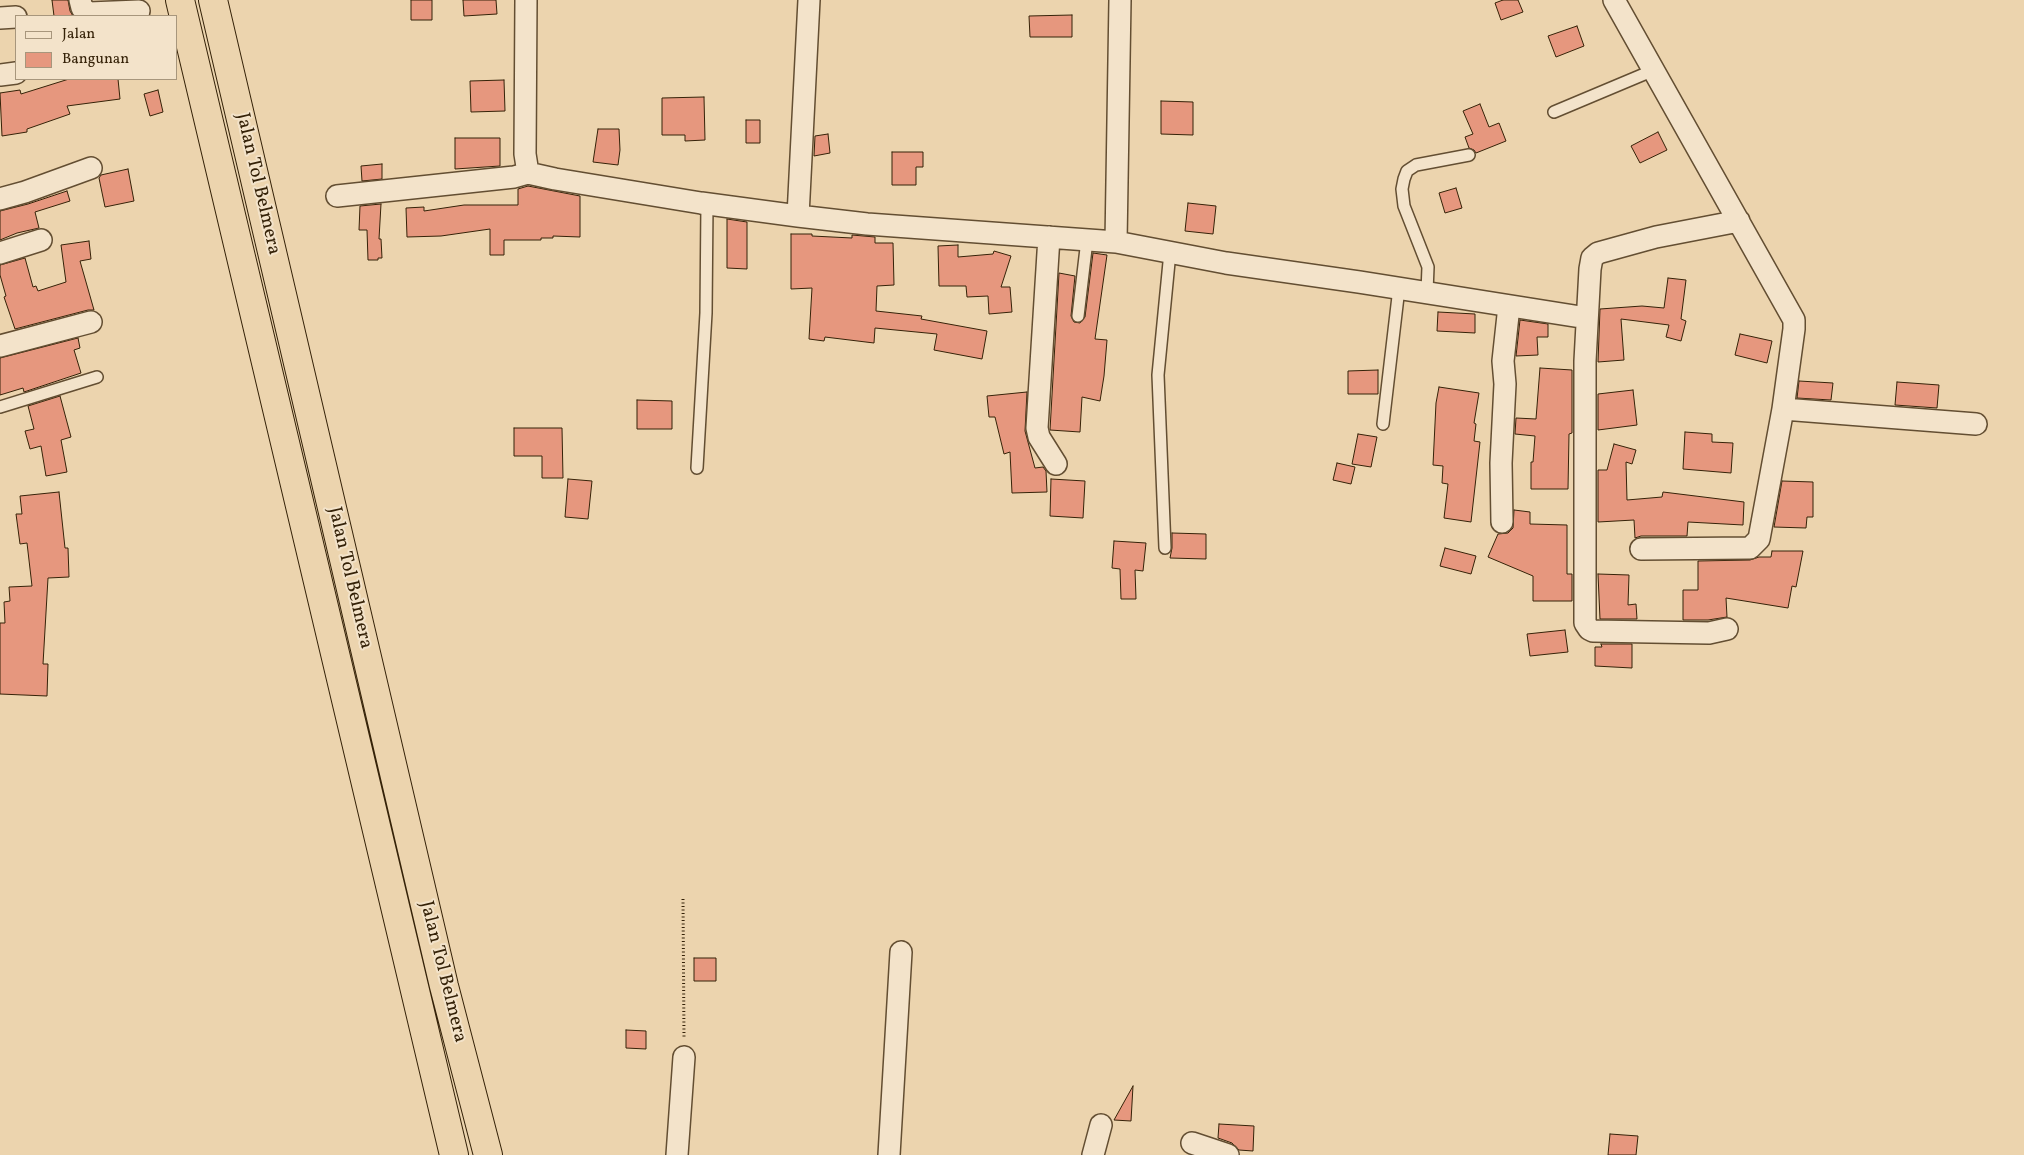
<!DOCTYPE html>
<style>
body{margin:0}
#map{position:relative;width:2024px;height:1155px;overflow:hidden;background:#ecd4ae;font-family:Vollkorn,serif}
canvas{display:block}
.legend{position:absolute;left:15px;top:15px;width:162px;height:65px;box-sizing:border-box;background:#f3e3ca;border:1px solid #a7967c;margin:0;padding:6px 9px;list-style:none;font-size:15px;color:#352208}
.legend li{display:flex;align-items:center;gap:10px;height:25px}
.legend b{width:25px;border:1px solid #a7967c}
</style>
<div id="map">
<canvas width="2024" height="1155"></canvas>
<ul class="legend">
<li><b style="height:6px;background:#f3e3ca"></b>Jalan</li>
<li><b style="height:14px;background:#e6977e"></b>Bangunan</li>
</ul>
</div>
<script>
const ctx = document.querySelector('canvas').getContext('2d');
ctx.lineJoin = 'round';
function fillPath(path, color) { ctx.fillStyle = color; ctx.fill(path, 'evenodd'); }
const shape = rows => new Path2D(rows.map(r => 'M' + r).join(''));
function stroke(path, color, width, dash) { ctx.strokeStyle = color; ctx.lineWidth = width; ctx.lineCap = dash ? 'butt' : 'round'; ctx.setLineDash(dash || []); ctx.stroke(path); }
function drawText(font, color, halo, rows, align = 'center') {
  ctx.font = font + ' Vollkorn,serif'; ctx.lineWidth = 4; ctx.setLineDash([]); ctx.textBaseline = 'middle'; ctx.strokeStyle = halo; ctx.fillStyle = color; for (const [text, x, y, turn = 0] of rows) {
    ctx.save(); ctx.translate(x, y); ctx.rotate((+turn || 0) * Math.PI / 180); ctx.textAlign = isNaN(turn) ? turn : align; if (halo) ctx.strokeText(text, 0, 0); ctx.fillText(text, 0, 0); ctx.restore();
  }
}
const building = shape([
 [52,0,68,0,70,11,73,16,54,16,52,0],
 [411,0,432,0,432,20,411,20,411,0],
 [463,0,496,0,497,14,464,16,463,0],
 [1503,0,1518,0,1523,12,1501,20,1495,3,1503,0],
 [1072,15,1072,37,1030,37,1029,16,1072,15],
 [1577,26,1584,46,1556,57,1548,36,1577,26],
 [69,79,118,79,120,99,67,106,70,114,27,129,27,132,2,136,0,93,20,90,21,94,69,79],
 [504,80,505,111,471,112,470,81,504,80],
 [158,90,163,112,150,116,144,94,158,90],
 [704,97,705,140,685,141,685,135,662,135,662,98,704,97],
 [1161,101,1193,102,1193,135,1161,134,1161,101],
 [1480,104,1489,127,1499,123,1506,141,1476,153,1474,150,1469,148,1465,137,1473,134,1463,111,1480,104],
 [746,120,760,120,760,143,746,143,746,120],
 [598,129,619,129,620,150,618,165,593,162,598,129],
 [1658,132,1667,150,1640,163,1631,146,1658,132],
 [828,134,830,153,814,156,815,136,828,134],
 [455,138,500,138,500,166,455,169,455,138],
 [892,152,923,152,923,167,916,167,916,185,892,185,892,152],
 [382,164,382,179,362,181,361,166,382,164],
 [128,169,134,201,105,207,99,178,101,175,128,169],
 [528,186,580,196,580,237,553,236,553,238,541,238,541,240,504,240,504,255,490,255,490,229,441,236,407,237,406,208,424,207,424,211,464,205,518,205,518,189,528,186],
 [1456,188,1462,208,1445,213,1439,193,1456,188],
 [67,191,70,201,35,212,39,228,17,233,0,240,0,211,28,204,67,191],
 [1188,203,1216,206,1213,234,1185,231,1188,203],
 [381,204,379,239,381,239,382,258,378,258,378,260,368,260,367,230,359,230,360,206,381,204],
 [727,219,747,222,747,269,727,268,727,219],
 [791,234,812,234,812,236,852,238,852,235,875,237,875,243,893,243,894,285,877,286,876,311,922,316,921,319,987,331,982,359,934,350,937,334,875,328,874,343,825,337,824,341,809,339,812,288,791,289,791,234],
 [89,241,91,259,80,261,94,310,88,310,15,329,4,297,6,296,0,275,0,265,25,258,33,287,36,286,38,291,66,282,61,245,89,241],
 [958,245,958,257,993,254,994,251,1011,256,1001,287,1010,287,1012,312,989,314,988,296,967,297,966,286,939,286,938,246,958,245],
 [1093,253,1107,255,1095,339,1107,340,1104,376,1100,401,1082,397,1080,432,1050,430,1059,273,1075,276,1071,316,1074,322,1080,323,1085,317,1093,253],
 [1668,278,1686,280,1681,319,1686,321,1681,341,1666,337,1669,325,1621,319,1624,360,1598,362,1600,309,1642,306,1664,308,1668,278],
 [1438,312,1475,314,1475,333,1437,331,1438,312],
 [1520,320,1548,324,1548,337,1537,337,1538,355,1516,356,1520,320],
 [1740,334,1772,341,1767,363,1735,355,1740,334],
 [78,338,80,348,74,350,81,373,24,392,23,388,0,395,0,358,78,338],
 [1540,368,1572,370,1572,433,1569,434,1568,489,1531,489,1531,462,1533,462,1535,436,1515,434,1516,418,1536,419,1540,368],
 [1378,370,1378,394,1348,394,1348,371,1378,370],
 [1799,381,1833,383,1831,400,1797,398,1799,381],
 [1897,382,1939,385,1937,408,1895,405,1897,382],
 [1439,387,1479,393,1474,423,1476,424,1474,441,1480,442,1471,522,1444,518,1448,484,1442,483,1443,466,1433,465,1436,403,1439,387],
 [1633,390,1637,425,1598,430,1598,394,1633,390],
 [1027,392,1025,431,1035,468,1043,467,1046,471,1047,492,1012,493,1010,452,1004,454,995,417,989,417,987,396,1027,392],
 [60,396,71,437,61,440,67,472,46,476,41,446,30,449,25,431,34,429,28,406,60,396],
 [637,400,672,401,672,429,637,429,637,400],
 [514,428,562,428,563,478,542,478,542,456,514,456,514,428],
 [1685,432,1712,434,1712,442,1733,443,1731,473,1683,469,1685,432],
 [1358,434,1377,437,1371,467,1352,464,1358,434],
 [1614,444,1636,450,1632,464,1626,462,1627,500,1662,497,1663,492,1744,502,1743,525,1688,522,1687,536,1641,536,1635,538,1634,520,1598,522,1598,470,1607,470,1614,444],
 [1337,463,1355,467,1351,484,1333,480,1337,463],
 [568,479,592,481,588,519,565,517,568,479],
 [1051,479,1085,481,1083,518,1050,516,1051,479],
 [1782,481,1813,482,1813,517,1807,517,1806,528,1774,527,1782,481],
 [59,492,65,548,68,548,69,577,48,578,43,664,48,664,47,696,0,694,0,623,5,623,4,602,10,601,9,587,32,586,27,543,20,544,16,514,22,514,20,496,59,492],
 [1514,510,1530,512,1530,524,1567,525,1567,574,1572,574,1572,601,1533,601,1533,576,1488,557,1498,534,1508,533,1513,528,1514,510],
 [1172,533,1206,534,1206,559,1170,558,1172,548,1172,533],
 [1114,541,1146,543,1143,571,1135,570,1136,599,1121,599,1120,569,1112,568,1114,541],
 [1445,548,1476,556,1471,574,1440,566,1445,548],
 [1772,551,1803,551,1796,587,1792,586,1788,608,1726,598,1727,617,1708,620,1683,620,1683,590,1698,590,1698,561,1750,560,1759,557,1771,557,1772,551],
 [1598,574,1629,575,1628,605,1636,604,1637,619,1600,619,1598,574],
 [1565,630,1568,652,1530,656,1527,634,1565,630],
 [1601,644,1632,644,1632,668,1595,666,1595,647,1602,647,1601,644],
 [694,958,716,958,716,981,694,981,694,958],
 [626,1030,646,1031,646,1049,626,1048,626,1030],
 [1133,1086,1131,1121,1114,1120,1133,1086],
 [1219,1124,1254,1126,1253,1151,1239,1150,1232,1143,1218,1138,1219,1124],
 [1610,1134,1638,1136,1636,1155,1608,1155,1610,1134]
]);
fillPath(building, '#e6977e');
stroke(building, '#352208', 1);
const service = shape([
 [1554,112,1654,70],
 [1427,292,1428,267,1404,206,1402,189,1404,179,1407,171,1416,165,1469,155],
 [1078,316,1087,240],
 [0,407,97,377],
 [1383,424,1399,288],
 [697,468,706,313,707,204],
 [1165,548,1158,375,1170,252]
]);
const minor = shape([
 [80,0,82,8,89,13,139,11],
 [526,0,525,154,528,173,555,179,701,203,798,216,867,224,1116,242,1226,263,1359,282,1587,318],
 [1614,0,1794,320,1794,329,1783,409,1759,539,1750,548,1641,549],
 [0,18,16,17],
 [0,75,16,73],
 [337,196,514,177,528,173],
 [0,199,25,192,91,168],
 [798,216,809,0],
 [1049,237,1037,428,1039,437,1056,464],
 [1116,242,1120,0],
 [0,253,41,240],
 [0,346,91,322],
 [1783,409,1976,424],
 [1502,522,1501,463,1505,384,1503,361,1509,306],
 [1727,629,1709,633,1593,631,1589,629,1585,623,1585,361,1590,269,1592,258,1598,253,1656,237,1739,221],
 [1192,1143,1228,1155],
 [677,1155,684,1057],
 [889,1155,901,952],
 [1093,1155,1101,1125]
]);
const motorway = shape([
 [180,0,454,1155],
 [213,0,444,986,488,1155]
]);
stroke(service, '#634e32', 14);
stroke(minor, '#634e32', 24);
stroke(motorway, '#352208', 30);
stroke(shape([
 [683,899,684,1038]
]), '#352208', 3, [1, 2.5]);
stroke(service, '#f3e3ca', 11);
stroke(minor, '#f3e3ca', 21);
stroke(motorway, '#ecd4ae', 28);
drawText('19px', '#352208', '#f3e3ca', [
 ["Jalan Tol Belmera",257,184,77],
 ["Jalan Tol Belmera",349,578,77],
 ["Jalan Tol Belmera",442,972,76]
]);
</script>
